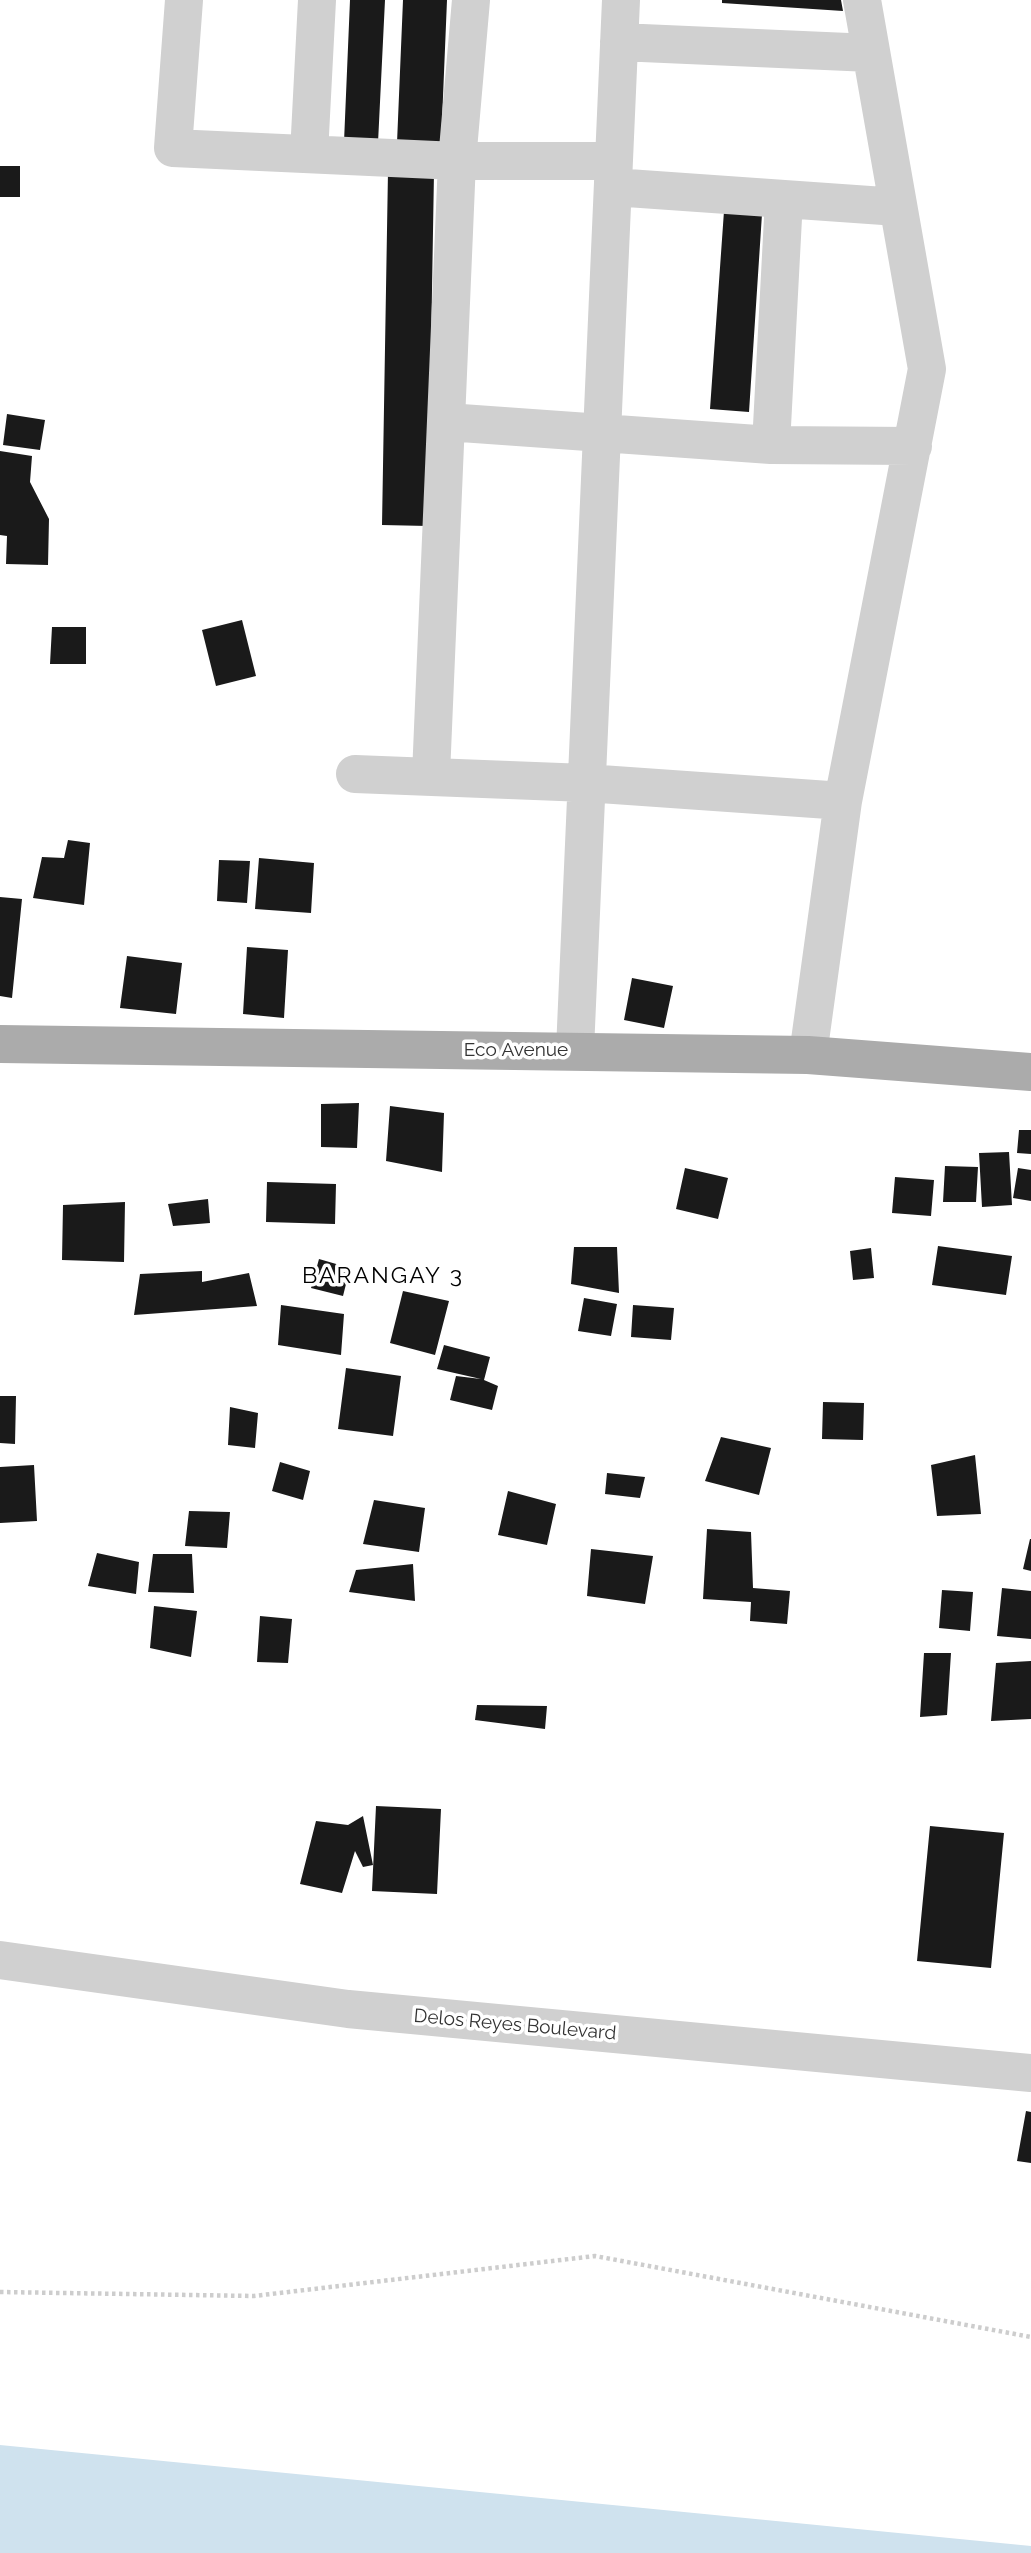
<!DOCTYPE html>
<style>
body{margin:0}
canvas{display:block;background:#fff}
</style>
<canvas width="1031" height="2553"></canvas>
<script>
const ctx = document.querySelector('canvas').getContext('2d');
ctx.lineJoin = 'round';
function fillPath(path, color) { ctx.fillStyle = color; ctx.fill(path, 'evenodd'); }
const shape = rows => new Path2D(rows.map(r => 'M' + r).join(''));
function stroke(path, color, width, dash) { ctx.strokeStyle = color; ctx.lineWidth = width; ctx.lineCap = dash ? 'butt' : 'round'; ctx.setLineDash(dash || []); ctx.stroke(path); }
function drawText(font, color, halo, rows, align = 'center') {
  ctx.font = font + ' Raleway,sans-serif'; ctx.lineWidth = 7; ctx.setLineDash([]); ctx.textBaseline = 'middle'; ctx.strokeStyle = halo; ctx.fillStyle = color; for (const [text, x, y, turn = 0] of rows) {
    ctx.save(); ctx.translate(x, y); ctx.rotate((+turn || 0) * Math.PI / 180); ctx.textAlign = isNaN(turn) ? turn : align; if (halo) ctx.strokeText(text, 0, 0); ctx.fillText(text, 0, 0); ctx.restore();
  }
}
fillPath(shape([
 [0,2445,1031,2546,1031,2553,0,2553]
]), '#cfe2ee');
fillPath(shape([
 [350,0,385,0,378,143,344,142],
 [403,0,447,0,441,145,397,143],
 [722,0,841,0,843,11,722,3],
 [0,166,20,166,20,197,0,197],
 [388,171,434,172,428,526,382,525],
 [724,211,762,214,749,412,710,409],
 [7,414,45,420,40,450,3,445],
 [0,451,32,456,30,482,49,519,48,565,6,564,7,536,0,535],
 [242,620,256,676,216,686,202,630],
 [52,627,86,627,86,664,50,664],
 [68,840,90,843,84,905,33,898,42,857,64,858],
 [259,858,314,863,311,913,255,909],
 [219,860,250,861,247,903,217,901],
 [0,897,22,899,12,998,0,996],
 [247,947,288,950,284,1018,243,1014],
 [127,956,182,963,176,1014,120,1008],
 [632,978,673,986,664,1028,624,1020],
 [359,1103,357,1148,321,1147,321,1104],
 [390,1106,444,1113,442,1172,386,1161],
 [1019,1130,1031,1130,1031,1154,1017,1153],
 [1009,1152,1012,1205,982,1207,979,1153],
 [945,1166,978,1167,976,1202,943,1202],
 [685,1168,728,1178,718,1219,676,1209],
 [1018,1168,1031,1170,1031,1201,1013,1198],
 [895,1177,934,1180,931,1216,892,1213],
 [267,1182,336,1184,335,1224,266,1222],
 [208,1199,210,1223,173,1226,168,1204],
 [125,1202,124,1262,62,1260,63,1205],
 [938,1246,1012,1256,1006,1295,932,1285],
 [574,1247,617,1247,619,1293,571,1284],
 [871,1248,874,1278,853,1280,850,1251],
 [319,1259,350,1268,343,1296,311,1288],
 [202,1271,202,1282,249,1273,257,1306,134,1315,140,1274],
 [403,1291,449,1301,435,1355,390,1343],
 [584,1298,617,1304,611,1336,578,1331],
 [281,1305,344,1314,341,1355,278,1345],
 [633,1305,674,1308,671,1340,631,1337],
 [444,1345,490,1357,484,1380,498,1386,492,1410,450,1400,456,1376,481,1379,437,1369],
 [346,1368,401,1376,393,1436,338,1429],
 [0,1396,16,1396,15,1444,0,1443],
 [823,1402,864,1403,863,1440,822,1439],
 [230,1407,258,1413,255,1448,228,1445],
 [721,1437,771,1448,759,1495,705,1481],
 [975,1455,981,1514,937,1516,931,1465],
 [280,1462,310,1471,303,1500,272,1491],
 [34,1465,37,1521,0,1523,0,1467],
 [607,1473,645,1477,640,1498,605,1494],
 [508,1491,556,1504,547,1545,498,1535],
 [374,1500,425,1508,419,1552,363,1544],
 [189,1511,230,1512,227,1548,185,1546],
 [707,1529,751,1532,753,1588,790,1591,787,1624,750,1621,751,1602,703,1599],
 [1030,1539,1031,1539,1031,1571,1023,1569],
 [591,1549,653,1556,645,1604,587,1596],
 [97,1553,139,1562,136,1594,88,1586],
 [153,1554,192,1554,194,1593,148,1592],
 [413,1564,415,1601,349,1592,356,1570],
 [1002,1588,1031,1591,1031,1639,997,1636],
 [942,1590,973,1592,970,1631,939,1628],
 [154,1606,197,1611,191,1657,150,1648],
 [260,1616,292,1619,288,1663,257,1662],
 [924,1653,951,1653,947,1715,920,1717],
 [1031,1661,1031,1719,991,1721,996,1663],
 [477,1705,547,1706,545,1729,475,1720],
 [376,1806,441,1809,437,1894,372,1891],
 [363,1816,373,1865,363,1867,355,1851,342,1893,300,1884,316,1821,348,1825],
 [930,1826,1004,1833,991,1968,917,1961],
 [1026,2111,1031,2112,1031,2163,1017,2161]
]), '#1a1a1a');
stroke(shape([
 [0,2292,254,2296,595,2256,1031,2337]
]), '#cdcdcd', 4.5, [3.5, 3.5]);
stroke(shape([
 [184,0,173,148,457,161,614,161],
 [619,42,871,53],
 [309,154,317,0],
 [613,187,898,207],
 [447,422,771,445,913,446],
 [771,445,784,199],
 [355,774,586,783,843,801],
 [431,775,457,161,471,0],
 [575,1050,621,0],
 [808,1055,843,801,927,369,862,0],
 [0,1960,348,2009,1031,2073]
]), '#d0d0d0', 38);
stroke(shape([
 [0,1044,808,1055,1031,1072]
]), '#ababab', 38);
drawText('19px', '#333', '#fff', [
 ["Eco Avenue",516,1050],
 ["Delos Reyes Boulevard",515,2025,5]
]);
ctx.letterSpacing = '2px';
drawText('23px', '#000', '#fff', [
 ["BARANGAY 3",383,1276]
]);
ctx.letterSpacing = '0px';
</script>
